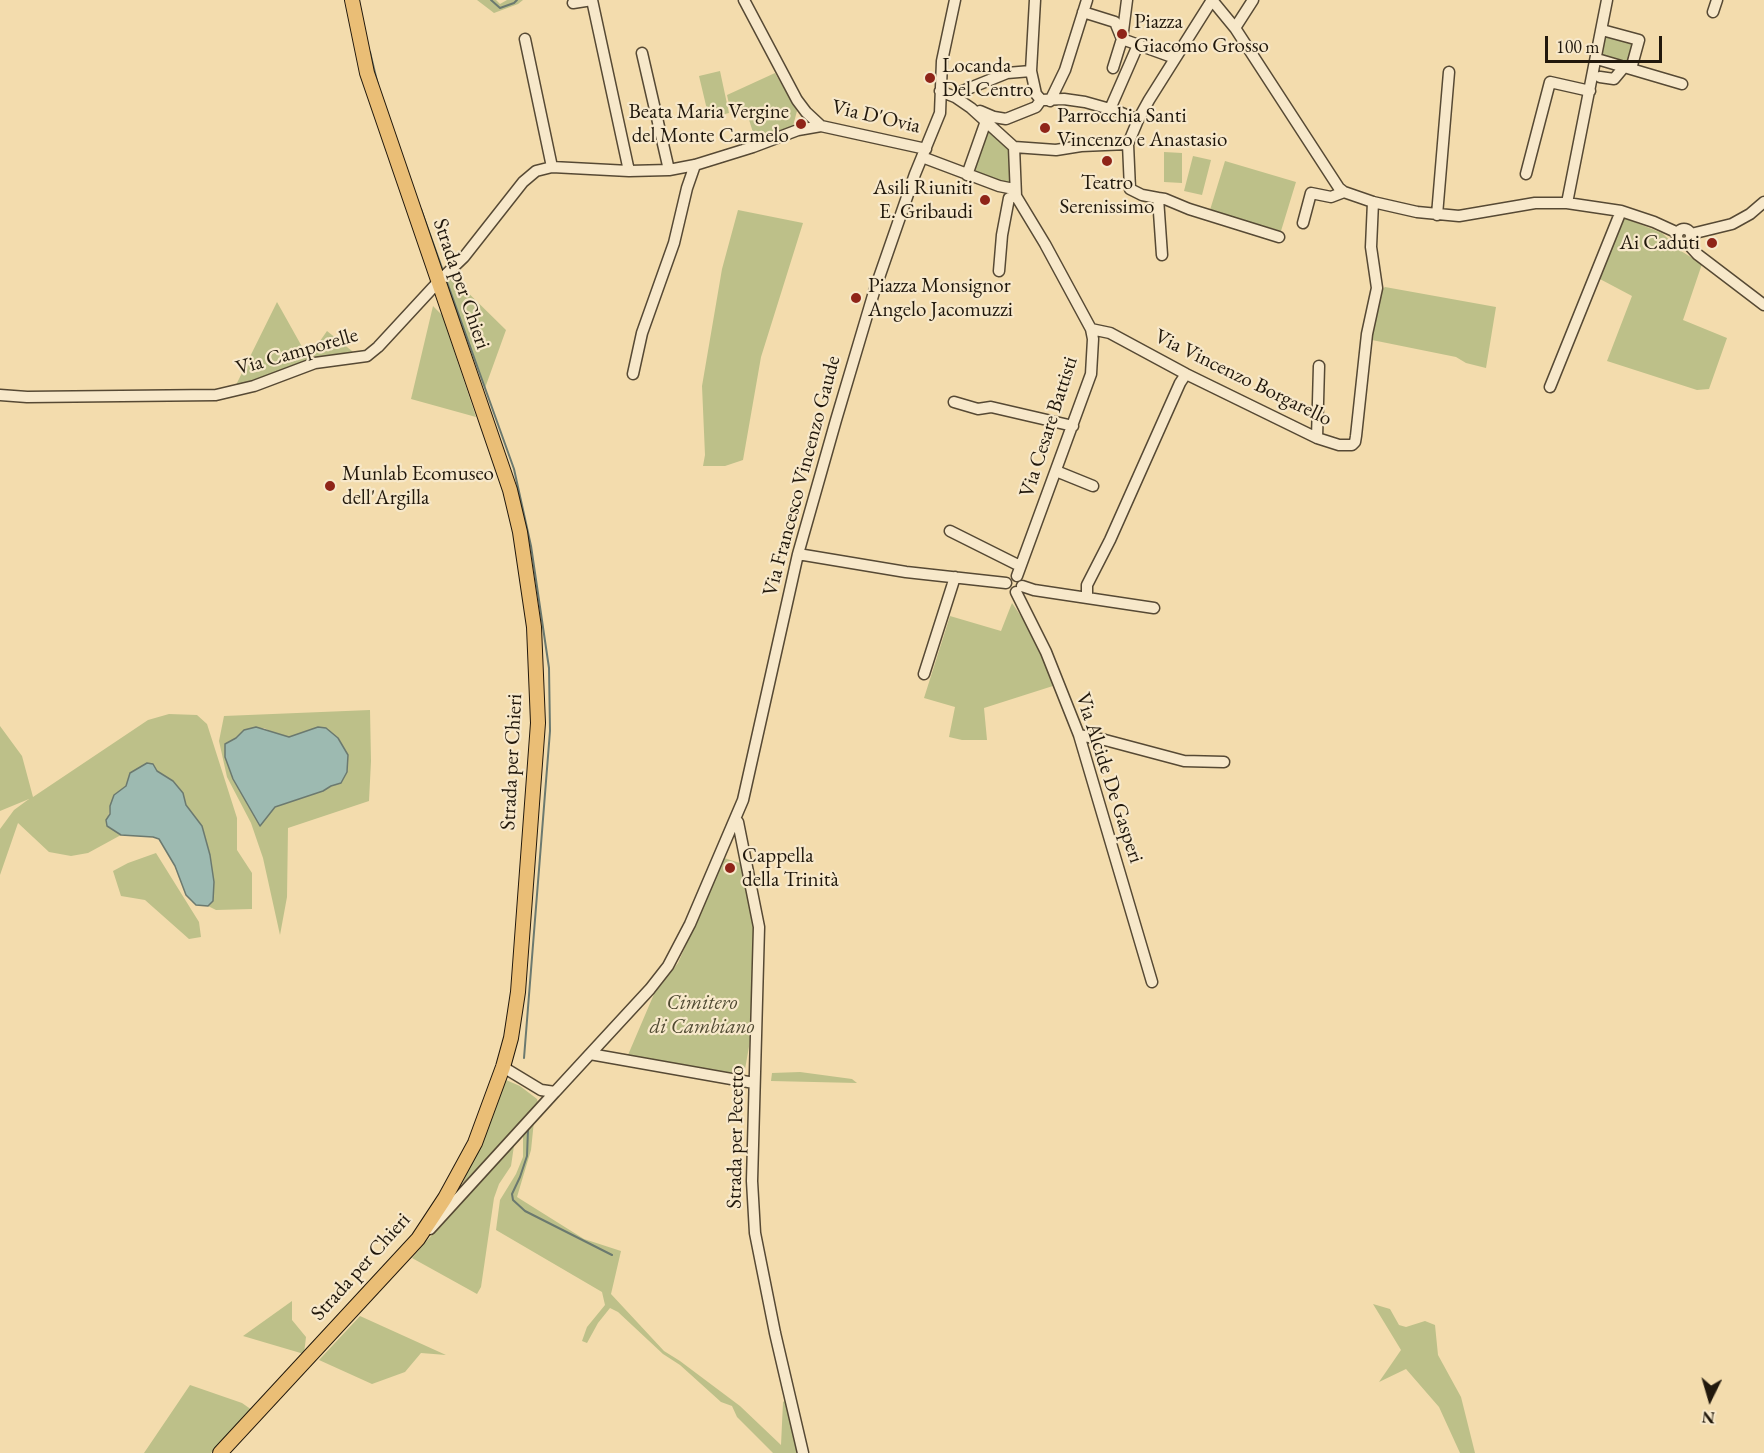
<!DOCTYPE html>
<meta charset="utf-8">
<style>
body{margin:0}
#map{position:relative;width:1764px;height:1453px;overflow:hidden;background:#f3dcad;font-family:"EB Garamond",serif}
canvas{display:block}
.north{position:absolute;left:1680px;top:1369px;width:60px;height:60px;-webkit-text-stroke:4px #f7e8ca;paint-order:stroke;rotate:185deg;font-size:16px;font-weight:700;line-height:24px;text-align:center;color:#21180c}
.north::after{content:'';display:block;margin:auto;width:21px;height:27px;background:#21180c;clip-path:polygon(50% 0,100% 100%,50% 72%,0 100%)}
.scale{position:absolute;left:1545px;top:36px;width:117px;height:27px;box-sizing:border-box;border:3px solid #21180c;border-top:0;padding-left:8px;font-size:18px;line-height:21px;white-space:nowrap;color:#21180c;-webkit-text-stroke:4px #f7e8ca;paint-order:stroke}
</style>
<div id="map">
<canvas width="1764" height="1453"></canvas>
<div class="north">N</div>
<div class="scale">100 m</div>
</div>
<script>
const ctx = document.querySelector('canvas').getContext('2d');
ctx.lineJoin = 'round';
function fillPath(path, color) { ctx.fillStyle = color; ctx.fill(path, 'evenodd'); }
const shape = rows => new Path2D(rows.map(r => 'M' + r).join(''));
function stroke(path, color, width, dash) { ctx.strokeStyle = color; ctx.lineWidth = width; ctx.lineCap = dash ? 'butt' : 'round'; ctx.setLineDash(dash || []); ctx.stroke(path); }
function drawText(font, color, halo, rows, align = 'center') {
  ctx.font = font + ' "EB Garamond",serif'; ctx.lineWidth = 4.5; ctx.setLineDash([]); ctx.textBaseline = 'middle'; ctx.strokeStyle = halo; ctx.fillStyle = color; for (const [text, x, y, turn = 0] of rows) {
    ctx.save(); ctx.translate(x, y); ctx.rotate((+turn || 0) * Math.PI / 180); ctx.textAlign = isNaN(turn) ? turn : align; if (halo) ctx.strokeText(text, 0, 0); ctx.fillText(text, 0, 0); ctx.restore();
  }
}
fillPath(shape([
 [477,0,496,0,500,4,507,0,523,0,518,4,494,13],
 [1602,30,1639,40,1631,69,1597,59],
 [720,71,729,113,709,118,699,76],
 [775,73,797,111,793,126,755,139,746,110,731,113,727,95],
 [986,124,1011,148,1010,187,969,174],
 [1164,152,1182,153,1182,183,1164,182],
 [1193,156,1211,160,1202,195,1184,191],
 [1225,161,1296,182,1281,231,1210,210],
 [738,210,803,223,761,357,743,460,725,466,703,466,705,455,702,386,722,269],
 [1622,217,1662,233,1681,251,1702,264,1683,320,1727,338,1709,389,1697,390,1607,361,1632,296,1598,278],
 [450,275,506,330,485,388,447,280],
 [1385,287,1496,307,1486,368,1466,363,1456,357,1372,340,1370,336,1378,293],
 [277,302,310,361,235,387],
 [433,306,442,315,476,417,411,399],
 [327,331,357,355,318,359,311,354],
 [1012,603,1033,634,1056,685,984,708,987,740,962,740,949,737,955,707,924,698,950,616,1001,631],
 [370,710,371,761,369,801,288,828,287,897,280,935,263,858,251,823,227,777,219,741,224,716],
 [264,728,276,734,289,737,302,734,338,738,348,755,347,772,341,783,331,786,323,791,275,807,226,744],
 [169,714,197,715,207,724,237,818,237,850,252,873,252,909,216,910,208,906,213,901,214,882,210,855,202,826,186,805,183,793,173,781,157,771,142,767,130,773,126,786,114,795,110,806,107,826,121,835,88,853,71,856,49,852,18,823,0,875,0,829,14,810,29,799,0,811,0,726,22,756,33,797,148,720],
 [156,853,199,922,201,937,189,939,145,900,121,896,113,871,128,863],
 [724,858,743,864,755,921,754,1018,744,1075,628,1055,654,994,678,963],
 [800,1072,852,1079,857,1083,771,1081,772,1073],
 [506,1080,520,1086,537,1099,539,1107,462,1184,488,1130],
 [534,1121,531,1150,517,1197,584,1239,621,1251,611,1294,664,1351,680,1361,740,1406,781,1445,783,1402,786,1400,799,1453,773,1453,737,1417,732,1406,721,1402,680,1365,663,1354,618,1312,610,1308,598,1323,587,1343,582,1341,587,1327,605,1305,602,1292,496,1230,500,1200,516,1174,523,1157,523,1130],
 [515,1139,511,1166,499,1184,494,1198,481,1287,477,1294,412,1258],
 [292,1301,292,1320,306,1337,304,1354,243,1336],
 [1373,1304,1390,1309,1399,1325,1406,1327,1425,1321,1435,1325,1438,1355,1461,1397,1475,1453,1460,1453,1439,1407,1406,1369,1379,1382,1401,1350],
 [360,1316,446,1355,421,1353,405,1372,372,1384,319,1360],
 [190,1385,242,1403,252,1410,211,1453,144,1453]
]), '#bdc089');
const water = shape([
 [256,727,289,737,318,727,326,728,338,738,348,755,347,772,341,783,331,786,323,791,275,807,260,826,233,779,225,757,225,744,236,738,244,730,256,727],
 [147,763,153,764,157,771,173,781,183,793,186,805,202,826,210,855,214,882,213,901,208,906,196,905,186,895,175,866,159,839,153,837,121,835,107,826,106,820,110,814,110,806,114,795,126,786,130,773,147,763]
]);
fillPath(water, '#9dbab1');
stroke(water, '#6b796f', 1.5);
stroke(shape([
 [491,0,500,8,514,3,517,0],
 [370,52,378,85],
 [421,209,442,268],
 [447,282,514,469,531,546,549,668,550,731,524,1058],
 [528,1130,527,1156,520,1177,512,1194,513,1200,525,1211,612,1255]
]), '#6b796f', 2);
const minor = shape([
 [744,0,797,100,806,112,821,126,926,149],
 [1035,0,1031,71,1036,94,1041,100,1064,99,1085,102,1117,111,1138,120],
 [1212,0,1235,28,1339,188,1344,192,1373,202,1417,212,1459,216,1535,203,1567,203,1621,211,1654,222,1678,233],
 [573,3,592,0,629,171],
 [1083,12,1115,22,1122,39,1172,57,1174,59],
 [1713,12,1717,0],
 [1235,28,1253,0],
 [1602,30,1639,40,1631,69],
 [525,39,552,167],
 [642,53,669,170],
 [1597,59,1682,84],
 [1113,68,1122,39,1127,0],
 [1600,77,1614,79,1624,67],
 [940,91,955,97,971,108,1014,147,1016,196,1045,244,1091,329,1093,339,1091,374,1017,576],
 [955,97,960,92,1007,73,1031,71],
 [1050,101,1065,70,1087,0],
 [1110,109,1138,45],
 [980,111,994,117,1006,119,1036,107,1041,100],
 [1014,147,1056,150,1081,146,1128,144],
 [922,157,999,186,1014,189],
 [1526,174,1550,82,1590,91],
 [967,175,986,121],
 [1158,198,1165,199,1189,209,1279,237],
 [1567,203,1607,0],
 [1437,215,1449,72],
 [1303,223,1311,193,1331,197,1344,192],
 '1677 236a7 7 0 1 1 14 0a7 7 0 1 1-14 0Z',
 [1691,234,1732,224,1750,214,1764,202],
 [1687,243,1697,254,1764,305],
 [1162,255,1158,198,1142,195,1130,189,1128,144,1138,120,1149,100,1212,0],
 [999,271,1002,235,1009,198,1016,196],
 [1091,329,1110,333,1186,374,1317,438,1339,445,1352,445,1355,442,1356,436,1367,334,1377,288,1371,247,1373,202],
 [633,374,642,333,674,243,687,188,695,165],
 [1550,387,1621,211],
 [0,395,27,397,216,395,254,386,315,363,367,356,378,347,439,281,464,257,523,182,536,171,552,167,629,171,669,170,695,165,753,147,798,130,821,126],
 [954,402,978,409,991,407,1073,426],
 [1317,438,1319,366],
 [1056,471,1093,486],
 [950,531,1020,566],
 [798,554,906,572,1006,583],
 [1022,586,1034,590,1154,608],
 [1016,592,1046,652,1079,735,1152,982],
 [1087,597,1087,585,1110,540,1180,383,1186,374],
 [924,674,955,577],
 [1079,735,1105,740,1184,761,1224,762],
 [735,819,738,822,759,927,752,1181,755,1233,775,1333,803,1453],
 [590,1054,650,989,668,966,690,924,743,800,798,554,836,420,874,292,915,174,940,113,942,61,955,0],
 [503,1067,541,1090,555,1092,590,1054,754,1083],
 [430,1229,555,1092]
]);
const major = shape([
 [220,1453,418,1239,445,1198,475,1143,503,1067,511,1038,518,992,538,723,534,627,520,532,510,490,367,73,352,0]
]);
stroke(minor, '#564934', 13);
stroke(major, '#21180c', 16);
stroke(minor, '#f7e8ca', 10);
stroke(major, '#eabe76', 14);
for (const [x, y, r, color] of [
 [1122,34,6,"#8f2418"],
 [930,78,6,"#8f2418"],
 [801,124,6,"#8f2418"],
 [1045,128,6,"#8f2418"],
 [1107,161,6,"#8f2418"],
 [985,200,6,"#8f2418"],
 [1712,243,6,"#8f2418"],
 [856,298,6,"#8f2418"],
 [330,486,6,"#8f2418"],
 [730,868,6,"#8f2418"]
]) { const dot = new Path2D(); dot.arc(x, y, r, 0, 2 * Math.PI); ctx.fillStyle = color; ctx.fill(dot); stroke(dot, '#f7e8ca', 2); }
drawText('21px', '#21180c', '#f7e8ca', [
 ["Piazza",1134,22],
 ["Giacomo Grosso",1134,46],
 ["Locanda",942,66],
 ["Del Centro",942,90],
 ["Beata Maria Vergine",789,112,"right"],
 ["del Monte Carmelo",789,136,"right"],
 ["Parrocchia Santi",1057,116],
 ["Vincenzo e Anastasio",1057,140],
 ["Teatro",1107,183,"center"],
 ["Serenissimo",1107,207,"center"],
 ["Asili Riuniti",973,188,"right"],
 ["E. Gribaudi",973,212,"right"],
 ["Ai Caduti",1700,243,"right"],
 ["Piazza Monsignor",868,286],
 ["Angelo Jacomuzzi",868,310],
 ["Munlab Ecomuseo",342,474],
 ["dell'Argilla",342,498],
 ["Cappella",742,856],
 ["della Trinità",742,880]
], 'left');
drawText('21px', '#21180c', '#f7e8ca', [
 ["Via D'Ovia",876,117,13],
 ["Strada per Chieri",461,284,71],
 ["Via Camporelle",297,352,-16],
 ["Via Vincenzo Borgarello",1243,378,26],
 ["Via Cesare Battisti",1049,427,-72],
 ["Via Francesco Vincenzo Gaude",802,476,-75],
 ["Strada per Chieri",512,762,-87],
 ["Via Alcide De Gasperi",1109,778,72],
 ["Strada per Pecetto",736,1137,-89],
 ["Strada per Chieri",361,1267,-48]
]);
drawText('italic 21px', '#504a32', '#f7e8ca', [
 ["Cimitero",702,1003],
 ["di Cambiano",702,1027]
]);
</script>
